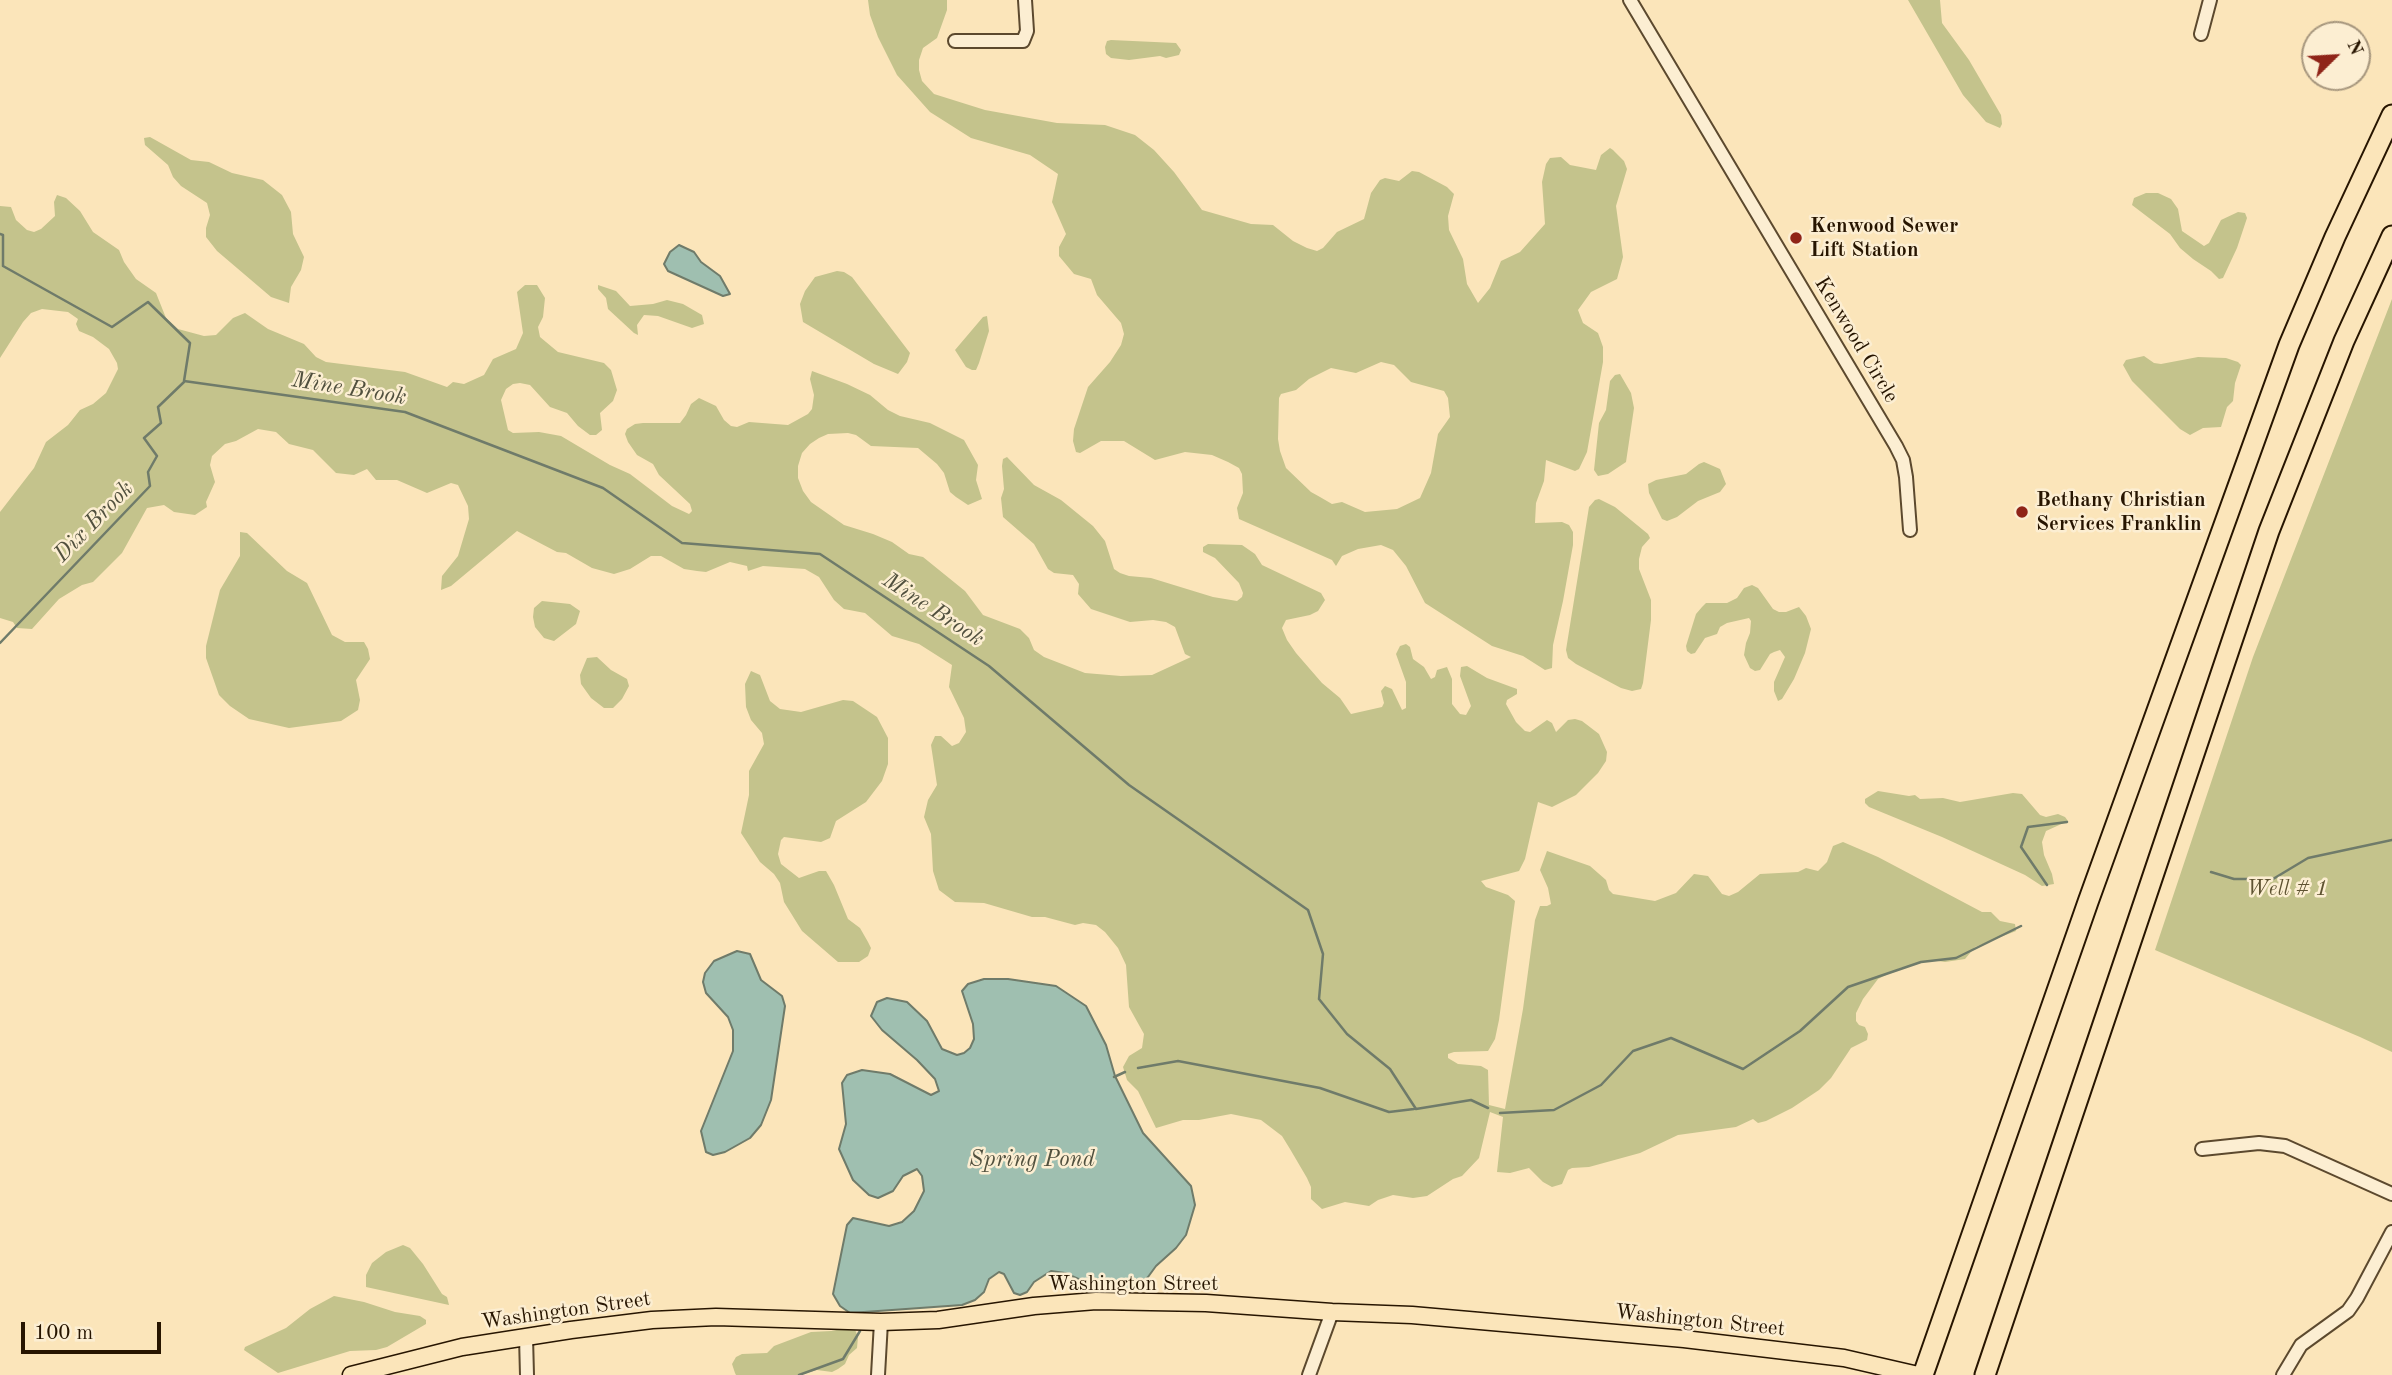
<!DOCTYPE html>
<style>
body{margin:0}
#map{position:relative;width:2392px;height:1375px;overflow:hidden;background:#fbe5ba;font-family:"Old Standard TT",serif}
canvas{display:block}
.north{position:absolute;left:2301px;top:21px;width:70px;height:70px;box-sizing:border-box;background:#fceed2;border:2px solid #a7977e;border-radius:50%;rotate:66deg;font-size:19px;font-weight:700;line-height:28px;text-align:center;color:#271500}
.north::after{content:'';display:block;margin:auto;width:24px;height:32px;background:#8f2418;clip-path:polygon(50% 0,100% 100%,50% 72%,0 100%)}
.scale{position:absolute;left:21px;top:1322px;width:140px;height:32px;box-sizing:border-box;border:4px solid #271500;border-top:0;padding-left:9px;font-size:21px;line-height:24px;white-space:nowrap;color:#271500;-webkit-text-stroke:5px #fceed2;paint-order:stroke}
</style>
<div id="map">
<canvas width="2392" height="1375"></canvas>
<div class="north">N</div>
<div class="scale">100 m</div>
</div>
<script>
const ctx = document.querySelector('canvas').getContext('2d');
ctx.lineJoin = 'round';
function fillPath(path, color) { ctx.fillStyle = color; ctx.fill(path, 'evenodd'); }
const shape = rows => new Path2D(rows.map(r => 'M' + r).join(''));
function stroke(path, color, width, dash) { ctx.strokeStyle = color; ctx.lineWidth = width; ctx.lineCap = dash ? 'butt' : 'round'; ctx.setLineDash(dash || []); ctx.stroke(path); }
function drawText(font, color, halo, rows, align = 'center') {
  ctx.font = font + ' "Old Standard TT",serif'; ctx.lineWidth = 5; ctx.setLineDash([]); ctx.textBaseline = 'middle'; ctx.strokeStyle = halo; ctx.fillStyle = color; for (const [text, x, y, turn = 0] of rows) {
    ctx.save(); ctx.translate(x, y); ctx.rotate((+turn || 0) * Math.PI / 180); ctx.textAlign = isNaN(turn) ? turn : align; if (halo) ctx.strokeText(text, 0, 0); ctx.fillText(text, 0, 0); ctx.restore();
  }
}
fillPath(shape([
 [868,0,947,0,947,10,937,38,923,48,919,60,919,70,922,81,934,94,985,110,1057,123,1105,125,1135,135,1154,150,1174,172,1202,210,1251,224,1273,225,1293,241,1307,248,1317,251,1323,248,1337,232,1364,219,1371,193,1380,180,1385,178,1399,181,1412,171,1419,172,1447,187,1454,194,1448,216,1449,230,1463,259,1467,284,1478,303,1490,288,1501,261,1520,252,1545,224,1542,182,1546,164,1550,158,1561,157,1570,165,1596,170,1601,155,1610,148,1613,150,1624,161,1627,169,1616,206,1623,257,1617,279,1591,292,1578,310,1583,323,1598,333,1603,347,1603,362,1587,452,1579,469,1575,471,1546,460,1544,481,1536,503,1535,523,1562,522,1569,525,1573,532,1573,545,1563,601,1553,645,1552,668,1545,670,1523,656,1492,646,1425,603,1406,566,1393,550,1381,545,1358,549,1342,556,1336,566,1332,560,1239,519,1237,508,1243,493,1242,474,1239,468,1228,462,1212,455,1185,452,1155,460,1124,441,1101,441,1080,453,1076,452,1073,441,1074,429,1088,387,1110,362,1121,345,1124,334,1121,323,1097,295,1091,279,1074,274,1059,256,1059,247,1066,234,1052,202,1058,174,1030,155,971,138,930,112,897,75,878,37,870,15],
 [1381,362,1394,365,1411,382,1444,391,1448,398,1450,417,1438,434,1431,473,1420,498,1397,509,1365,512,1342,502,1332,504,1320,497,1311,492,1286,468,1280,451,1278,439,1279,398,1281,394,1296,390,1309,379,1331,368,1356,373],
 [1908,0,1940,0,1942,23,1969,60,2001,115,2002,124,2000,128,1986,122,1963,95],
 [1111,40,1176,43,1181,50,1179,55,1166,58,1160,56,1129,60,1111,58,1106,54,1105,47,1107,41],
 [150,137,191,160,209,162,232,173,263,180,282,195,291,212,293,234,304,257,301,270,291,287,289,303,271,297,217,251,206,237,206,228,210,215,207,203,181,186,173,177,168,165,145,145,144,138],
 [2146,193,2158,193,2171,199,2178,209,2182,231,2204,246,2209,243,2221,220,2238,212,2245,213,2247,218,2237,248,2223,278,2219,279,2211,271,2193,259,2180,248,2170,234,2132,205,2134,198],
 [57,195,66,198,80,211,93,232,119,250,124,262,136,279,156,293,166,318,178,329,204,336,216,335,233,318,245,313,268,329,304,344,316,357,326,362,405,372,447,387,453,382,464,384,484,375,493,359,516,349,523,333,517,292,525,285,537,285,545,298,543,317,538,327,540,337,558,352,604,363,611,370,617,390,613,401,600,413,602,430,596,435,590,435,578,426,567,413,550,407,530,385,520,383,513,384,506,389,501,400,508,430,513,433,539,432,561,436,610,465,630,474,672,506,689,514,692,511,690,504,659,475,653,464,637,455,628,442,625,434,627,429,635,424,643,423,680,423,686,415,691,404,699,398,716,406,724,420,731,426,737,427,749,422,788,425,808,414,812,409,814,395,810,379,812,371,847,384,870,395,888,410,900,416,930,423,964,440,978,465,976,480,982,499,968,505,956,497,950,492,944,473,937,464,918,448,871,446,856,435,848,433,828,434,819,438,810,444,802,453,798,466,798,478,803,491,811,502,844,525,873,534,892,542,909,554,923,557,965,591,983,615,1020,629,1029,638,1034,650,1044,657,1085,673,1121,676,1152,675,1191,657,1185,654,1175,627,1166,622,1153,620,1130,622,1091,609,1078,594,1079,584,1073,575,1054,573,1048,569,1034,544,1003,517,1001,498,1004,489,1002,466,1003,459,1007,457,1034,485,1061,500,1093,526,1105,541,1114,569,1120,573,1129,576,1151,578,1213,597,1237,601,1242,597,1243,593,1239,583,1215,558,1203,552,1203,547,1208,544,1242,545,1255,554,1262,565,1321,593,1325,600,1318,611,1310,615,1286,620,1282,628,1287,640,1296,653,1322,683,1340,698,1351,714,1382,707,1384,703,1381,691,1385,686,1392,689,1402,710,1406,708,1406,682,1396,654,1400,646,1406,644,1410,647,1413,659,1424,667,1431,679,1435,677,1437,670,1447,667,1452,679,1452,704,1460,714,1466,715,1471,706,1460,676,1461,667,1467,666,1487,678,1517,689,1517,694,1507,700,1506,704,1516,722,1525,731,1530,732,1547,720,1552,723,1556,732,1568,720,1575,719,1582,721,1599,734,1607,752,1606,761,1598,773,1576,795,1552,807,1538,802,1525,859,1519,871,1481,881,1486,887,1508,895,1515,901,1499,1020,1495,1039,1488,1051,1454,1052,1448,1054,1448,1058,1458,1064,1481,1066,1488,1070,1489,1105,1505,1109,1523,1009,1535,920,1540,906,1547,906,1551,904,1548,888,1540,870,1547,851,1590,866,1606,880,1609,890,1613,894,1655,901,1676,893,1694,874,1708,876,1722,894,1729,896,1738,892,1760,874,1798,872,1806,868,1818,871,1827,862,1833,846,1843,842,1878,857,1982,912,1991,912,2000,921,2015,924,2016,931,1975,947,1965,959,1945,962,1931,960,1900,968,1878,979,1863,999,1856,1013,1856,1021,1859,1025,1865,1027,1868,1034,1867,1040,1851,1048,1831,1078,1819,1090,1792,1108,1766,1121,1758,1123,1753,1119,1736,1127,1678,1135,1640,1153,1589,1167,1572,1168,1568,1170,1562,1184,1552,1187,1543,1182,1529,1168,1510,1173,1497,1172,1503,1117,1490,1112,1479,1158,1462,1176,1453,1179,1427,1196,1413,1198,1393,1195,1378,1200,1369,1206,1345,1202,1322,1209,1311,1199,1311,1187,1307,1178,1290,1149,1282,1136,1261,1120,1231,1114,1199,1120,1183,1120,1156,1128,1138,1091,1127,1080,1123,1067,1129,1056,1142,1048,1144,1034,1129,1007,1126,965,1118,948,1105,932,1096,925,1083,923,1075,925,1045,917,1032,917,984,903,955,902,939,890,933,871,931,834,924,817,928,800,937,785,931,745,935,736,941,736,952,746,959,743,966,732,964,718,949,687,952,665,919,644,892,636,865,613,844,609,834,600,819,577,805,569,763,566,748,571,747,566,730,562,706,572,697,571,684,569,661,556,651,556,630,569,614,574,592,568,566,553,557,552,517,531,451,586,441,590,442,576,458,556,469,519,468,506,458,485,451,483,427,493,397,480,376,480,367,469,354,475,336,473,313,450,289,444,276,432,258,429,236,441,225,444,212,456,210,465,215,482,206,502,207,507,195,515,174,512,164,505,147,508,122,553,93,582,82,585,59,599,32,629,17,628,13,622,0,618,0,512,34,468,46,442,68,425,80,410,93,404,106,393,118,369,117,363,109,349,93,337,79,331,76,324,78,319,68,312,42,309,31,313,23,322,0,358,0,206,11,207,16,220,27,230,34,232,41,229,55,216,54,202],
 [837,271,844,272,852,277,910,353,907,362,898,374,874,364,803,322,800,304,805,291,815,277],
 [598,285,616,291,630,306,653,304,667,300,683,304,702,315,704,324,692,328,658,316,644,315,637,325,638,335,634,333,608,309,606,298,598,289],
 [2392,299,2392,1052,2360,1037,2155,950,2253,657],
 [987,316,989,331,979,363,976,370,972,370,966,367,955,350,983,317],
 [2144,356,2154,363,2161,364,2198,357,2226,358,2238,362,2241,365,2235,383,2233,401,2227,407,2221,427,2203,428,2190,435,2180,429,2132,381,2123,365,2126,360],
 [1620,374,1631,393,1634,408,1626,462,1608,474,1598,476,1594,470,1599,423,1606,410,1610,381,1615,375],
 [1704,462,1720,469,1726,484,1720,492,1698,501,1677,517,1667,521,1662,519,1649,493,1648,484,1656,480,1686,474,1699,464],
 [1599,499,1615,507,1648,534,1650,538,1642,547,1639,559,1639,569,1651,600,1651,620,1643,683,1641,689,1632,691,1621,688,1576,664,1568,658,1566,650,1589,507,1595,500],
 [240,532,247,533,287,571,307,583,332,635,345,642,364,642,368,649,370,659,356,680,360,700,358,710,341,721,289,728,249,719,230,706,219,695,206,658,206,646,220,590,240,556],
 [1752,585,1758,588,1773,609,1779,612,1786,612,1799,607,1806,616,1811,629,1805,653,1794,679,1782,699,1778,701,1774,691,1774,682,1785,657,1780,650,1774,652,1770,654,1760,670,1755,671,1750,668,1744,655,1746,643,1750,633,1751,621,1749,618,1727,623,1720,627,1717,634,1705,638,1695,653,1691,654,1687,651,1686,646,1696,614,1702,607,1706,603,1727,603,1737,598,1744,588],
 [542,601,570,604,580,611,576,624,554,641,544,638,535,627,533,617,534,608],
 [597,657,611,670,627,679,629,686,622,699,613,708,604,708,591,698,581,684,580,675,587,658],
 [751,671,760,675,770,701,780,709,801,712,843,700,853,701,877,717,888,738,888,764,882,781,866,802,836,821,830,838,821,842,784,837,781,840,778,854,781,864,799,878,819,871,826,871,834,885,848,919,860,928,868,942,871,948,868,956,859,962,838,962,802,931,784,902,780,883,774,874,760,862,741,833,749,795,749,771,764,744,762,733,751,720,746,707,745,684],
 [1878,791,1909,796,1915,795,1920,799,1943,798,1960,802,2013,793,2022,794,2040,815,2046,817,2058,814,2065,817,2068,821,2046,831,2042,842,2044,855,2052,874,2054,884,2042,886,2025,875,1942,837,1869,807,1865,803,1865,799],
 [403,1245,410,1248,423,1264,442,1294,447,1297,449,1305,366,1287,366,1275,372,1263,386,1252],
 [334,1296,364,1302,395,1312,420,1316,426,1320,426,1324,387,1347,376,1350,350,1351,278,1373,244,1350,245,1347,286,1328,310,1309],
 [854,1327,858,1337,857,1348,849,1355,845,1364,838,1369,832,1372,817,1370,800,1375,736,1375,735,1373,732,1364,736,1357,742,1354,767,1353,774,1346,811,1332,831,1331]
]), '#c4c38c');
const water = shape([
 [679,245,694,252,701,262,720,276,730,294,723,296,668,271,664,264,670,252,679,245],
 [737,951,750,954,761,980,782,996,785,1006,771,1100,761,1125,750,1138,725,1152,713,1155,706,1152,701,1131,733,1051,733,1030,728,1017,706,993,703,982,705,973,714,961,737,951],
 [984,979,1008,979,1056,986,1086,1006,1106,1045,1115,1076,1143,1133,1191,1186,1195,1205,1186,1235,1176,1248,1156,1266,1148,1277,1137,1287,1123,1291,1101,1289,1065,1273,1051,1271,1034,1282,1027,1292,1020,1295,1014,1293,1004,1274,999,1272,989,1279,984,1292,975,1300,962,1305,850,1313,840,1306,833,1294,847,1225,853,1218,889,1226,902,1222,914,1211,924,1191,922,1176,917,1169,903,1176,893,1191,878,1198,869,1195,853,1180,839,1149,846,1124,842,1083,847,1075,862,1070,890,1074,931,1095,939,1091,935,1079,917,1060,882,1030,871,1016,877,1002,887,998,907,1002,927,1021,942,1049,957,1055,964,1053,970,1048,974,1039,973,1024,962,991,968,984,984,979]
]);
fillPath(water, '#9fbfb0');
stroke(water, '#6f7b6a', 2);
stroke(shape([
 [0,234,3,235,3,266,112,327,148,302,190,343,184,381],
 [184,381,405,412,603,488,682,543,820,554,989,666,1129,785,1308,910,1323,954,1319,999,1347,1034,1390,1069,1416,1109,1471,1100,1488,1108],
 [0,643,150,486,148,472,157,456,144,438,161,423,158,407,184,382],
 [2211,872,2234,879,2273,879,2308,858,2392,840],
 [2047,885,2021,847,2028,827,2067,822],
 [1138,1068,1178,1061,1320,1088,1389,1112,1414,1109],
 [1114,1077,1125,1072],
 [1500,1113,1554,1110,1601,1085,1633,1051,1671,1038,1743,1069,1800,1031,1848,987,1921,962,1956,958,2021,926],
 [799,1375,843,1359,860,1331]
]), '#6f7b6a', 2.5);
const minor = shape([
 [1630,0,1896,446,1903,460,1906,477,1910,530],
 [2201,34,2210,0],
 [955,41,1023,41,1027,31,1025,0],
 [2202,1149,2259,1143,2285,1146,2392,1194],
 [526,1337,527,1375],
 [878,1375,881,1322],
 [1309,1375,1332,1312],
 [2283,1375,2301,1345,2348,1311,2357,1298,2392,1232]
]);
const major = shape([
 [351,1375,462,1347,571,1330,652,1320,716,1317,881,1322,938,1320,1034,1306,1096,1301,1206,1303,1332,1312,1412,1315,1684,1339,1844,1358,1918,1375]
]);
const highway = shape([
 [1923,1375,2088,902,2289,345,2335,237,2392,115],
 [1985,1375,2269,531,2344,341,2392,236]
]);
stroke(minor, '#5c492e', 16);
stroke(major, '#271500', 19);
stroke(highway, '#271500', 23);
stroke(minor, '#fceed2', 12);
stroke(major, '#fbe5ba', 16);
stroke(highway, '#fbe5ba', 19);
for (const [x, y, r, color] of [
 [1796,238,7,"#8f2418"],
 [2022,512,7,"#8f2418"]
]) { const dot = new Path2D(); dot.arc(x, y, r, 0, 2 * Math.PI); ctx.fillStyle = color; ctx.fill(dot); stroke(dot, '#fceed2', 2.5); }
drawText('bold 21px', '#271500', '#fceed2', [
 ["Kenwood Sewer",1810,226],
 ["Lift Station",1810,250],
 ["Bethany Christian",2036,500],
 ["Services Franklin",2036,524]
], 'left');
drawText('21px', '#271500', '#fceed2', [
 ["Kenwood Circle",1856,340,59],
 ["Washington Street",1133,1284],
 ["Washington Street",566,1311,-8],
 ["Washington Street",1700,1321,6]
]);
drawText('italic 21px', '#5e5231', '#fceed2', [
 ["Well # 1",2287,889]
]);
drawText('italic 23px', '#51503e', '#fceed2', [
 ["Mine Brook",349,389,9],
 ["Dix Brook",94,522,-46],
 ["Mine Brook",933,610,33],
 ["Spring Pond",1032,1160]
]);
</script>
